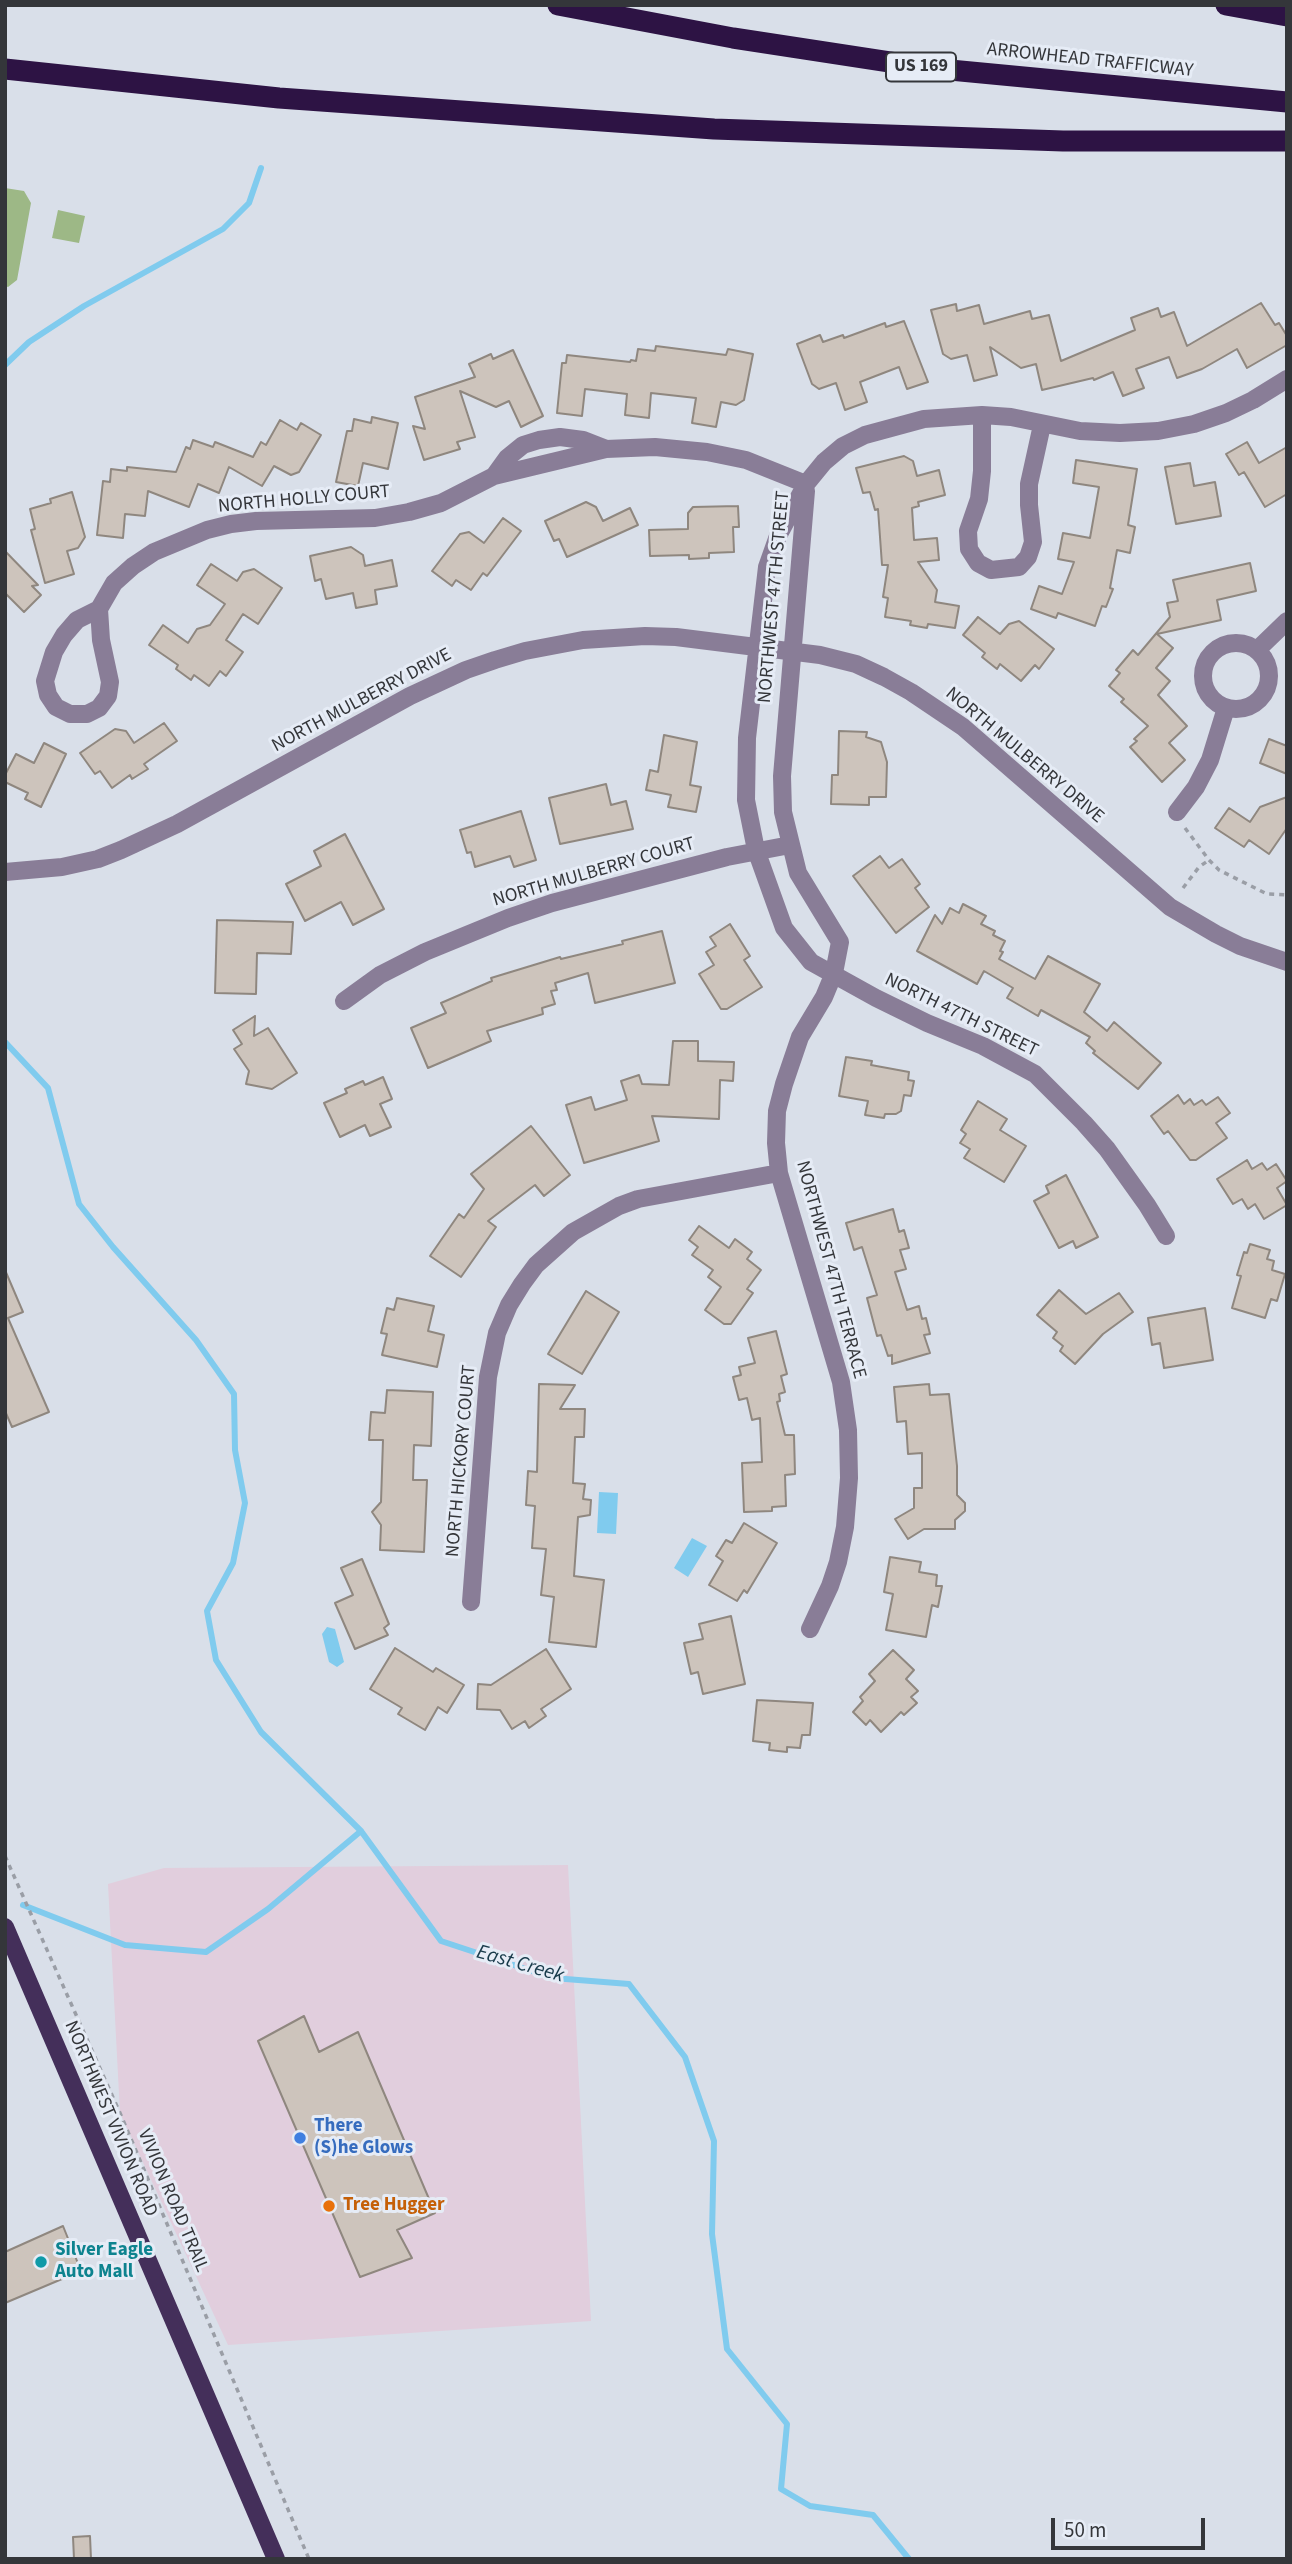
<!DOCTYPE html>
<style>
body{margin:0}
#map{position:relative;width:1292px;height:2564px;overflow:hidden;background:#d9dfe9;font-family:"Source Sans 3",sans-serif}
canvas{display:block}
.frame{position:absolute;inset:0;border:7px solid #34363a;pointer-events:none}
.scale{position:absolute;left:1051px;top:2518px;width:154px;height:32px;box-sizing:border-box;border:4px solid #34363a;border-top:0;padding-left:9px;font-size:21px;line-height:24px;white-space:nowrap;color:#34363a;-webkit-text-stroke:5px #e6ecf6;paint-order:stroke}
</style>
<div id="map">
<canvas width="1292" height="2564"></canvas>
<div class="frame"></div>
<div class="scale">50 m</div>
</div>
<script>
const ctx = document.querySelector('canvas').getContext('2d');
ctx.lineJoin = 'round';
function fillPath(path, color) { ctx.fillStyle = color; ctx.fill(path, 'evenodd'); }
const shape = rows => new Path2D(rows.map(r => 'M' + r).join(''));
function stroke(path, color, width, dash) { ctx.strokeStyle = color; ctx.lineWidth = width; ctx.lineCap = dash ? 'butt' : 'round'; ctx.setLineDash(dash || []); ctx.stroke(path); }
function drawText(font, color, halo, rows, align = 'center') {
  ctx.font = font + ' "Source Sans 3",sans-serif'; ctx.lineWidth = 6; ctx.setLineDash([]); ctx.textBaseline = 'middle'; ctx.strokeStyle = halo; ctx.fillStyle = color; for (const [text, x, y, turn = 0] of rows) {
    ctx.save(); ctx.translate(x, y); ctx.rotate((+turn || 0) * Math.PI / 180); ctx.textAlign = isNaN(turn) ? turn : align; if (halo) ctx.strokeText(text, 0, 0); ctx.fillText(text, 0, 0); ctx.restore();
  }
}
fillPath(shape([
 [568,1865,591,2321,228,2345,120,2113,108,1884,164,1868]
]), '#e1cedd');
fillPath(shape([
 [5,188,24,191,31,203,17,280,8,287,5,286],
 [58,210,85,216,79,243,52,238]
]), '#9db886');
fillPath(shape([
 [599,1492,618,1493,616,1534,597,1533],
 [692,1538,707,1546,688,1577,674,1568],
 [327,1627,335,1629,344,1662,337,1667,329,1662,322,1634]
]), '#80cbee');
stroke(shape([
 [5,365,29,342,84,306,223,229,249,203,261,168],
 [5,1042,48,1088,79,1204,113,1247,196,1340,234,1394,235,1450,245,1503,233,1563,207,1611,216,1660,261,1732,361,1831],
 [23,1905,125,1945,206,1952,268,1909,361,1831,441,1941,553,1978,629,1984,685,2057,714,2141,712,2234,727,2349,787,2424,781,2489,810,2506,873,2515,909,2559]
]), '#80cbee', 6);
const building = shape([
 [1261,303,1275,325,1279,323,1287,336,1287,345,1247,368,1237,349,1202,369,1177,378,1169,357,1136,369,1144,388,1123,396,1113,372,1094,380,1093,378,1042,390,1036,364,1021,368,990,347,997,375,974,381,967,355,951,359,943,354,931,310,956,304,957,311,979,305,984,324,1030,311,1032,319,1049,315,1061,361,1135,330,1131,318,1158,308,1161,317,1174,312,1187,346,1261,303],
 [904,321,928,382,907,389,899,367,860,382,867,402,845,410,836,383,819,389,812,384,797,344,820,335,823,342,843,335,844,338,885,323,886,327,904,321],
 [656,346,726,355,728,349,753,354,744,400,736,405,721,402,716,427,692,423,696,398,651,393,649,418,625,415,627,394,585,389,582,416,557,413,562,363,566,363,567,355,630,362,631,360,636,361,638,349,655,351,656,346],
 [513,350,543,416,521,427,509,401,496,407,460,391,475,437,457,442,460,449,424,460,413,426,425,429,415,397,475,377,469,364,491,354,493,359,513,350],
 [372,417,398,423,388,469,363,463,358,486,336,482,347,431,352,431,354,419,371,423,372,417],
 [280,420,297,430,301,423,321,435,299,472,291,475,274,466,262,486,229,467,219,493,198,484,189,507,148,491,145,516,125,514,123,538,97,535,103,481,110,482,111,469,127,471,127,467,176,472,186,447,190,449,193,440,213,447,215,442,253,457,261,442,266,445,280,420],
 [1247,442,1259,463,1287,447,1287,494,1265,507,1244,472,1239,475,1226,454,1247,442],
 [904,456,913,461,917,476,939,470,945,495,918,502,919,506,912,508,914,540,937,538,939,560,918,562,937,590,935,602,959,606,955,628,928,624,927,628,910,625,911,621,885,617,888,598,883,597,888,565,882,565,878,509,875,510,870,492,863,493,856,468,904,456],
 [1076,460,1137,469,1128,525,1135,527,1130,553,1117,550,1110,588,1113,589,1106,607,1102,606,1095,626,1058,613,1056,618,1031,609,1039,586,1062,594,1074,562,1058,559,1063,533,1090,538,1099,487,1073,483,1076,460],
 [1190,463,1194,486,1215,482,1221,516,1176,524,1165,467,1190,463],
 [72,492,85,537,78,548,67,551,74,574,45,583,31,530,35,529,30,509,51,503,50,499,72,492],
 [586,502,596,507,603,521,630,508,638,525,567,557,559,539,554,541,545,521,586,502],
 [738,506,739,527,733,527,734,552,709,553,709,558,689,559,689,555,650,556,649,530,688,529,688,513,693,507,738,506],
 [503,518,521,531,487,576,483,573,471,590,456,580,452,586,432,571,460,534,469,532,484,543,503,518],
 [351,547,363,555,365,566,392,560,397,586,375,590,377,604,356,608,353,593,326,599,321,579,315,581,310,556,351,547],
 [5,551,38,585,32,586,41,595,24,612,5,593,5,551],
 [1250,563,1256,591,1217,600,1221,620,1157,634,1173,648,1156,668,1170,681,1158,695,1187,726,1169,743,1185,760,1162,782,1130,747,1137,741,1134,739,1148,726,1121,702,1124,699,1109,686,1120,673,1116,670,1133,650,1138,655,1170,617,1167,603,1178,601,1173,580,1250,563],
 [211,564,237,581,243,572,254,569,282,588,258,624,243,614,226,640,243,652,226,676,220,671,209,686,194,675,191,680,176,669,178,665,149,645,163,625,188,643,197,629,210,625,225,604,197,585,211,564],
 [978,617,1000,634,1009,624,1019,621,1054,649,1039,669,1035,665,1021,681,1000,664,997,669,982,657,985,653,963,635,978,617],
 [164,723,177,741,144,764,148,769,132,779,130,775,112,788,100,771,95,774,80,753,115,729,126,731,134,743,164,723],
 [839,731,867,732,866,737,881,742,887,762,886,797,869,797,869,805,831,804,832,775,838,775,839,731],
 [664,735,697,742,690,785,701,787,696,812,668,807,671,795,646,790,650,770,658,772,664,735],
 [1269,739,1287,746,1287,774,1260,763,1269,739],
 [44,743,66,754,41,807,25,799,28,793,5,782,5,775,16,754,34,763,44,743],
 [606,784,611,805,626,801,633,829,560,844,549,798,606,784],
 [1287,797,1287,828,1269,854,1249,840,1244,847,1215,828,1229,808,1250,822,1260,807,1287,797],
 [521,811,536,860,514,867,510,856,475,867,471,852,467,853,460,830,521,811],
 [345,834,384,909,353,925,341,902,305,921,286,884,321,866,314,851,345,834],
 [880,856,889,868,902,859,920,884,915,888,929,907,896,933,853,876,880,856],
 [963,904,986,916,981,924,995,931,993,935,1005,941,1000,951,1003,952,999,959,1035,979,1048,956,1100,984,1084,1012,1107,1031,1114,1022,1161,1063,1138,1089,1093,1053,1095,1051,1086,1043,1090,1037,1041,1010,1038,1016,1007,998,1013,988,984,971,977,984,917,951,935,915,942,924,950,908,959,913,963,904],
 [217,920,293,922,291,954,257,953,256,994,215,993,217,920],
 [730,924,750,956,744,960,762,987,727,1009,721,1009,699,974,714,965,706,952,716,946,710,937,730,924],
 [662,931,675,983,595,1003,588,973,555,983,557,990,551,991,555,1004,542,1008,543,1014,487,1031,491,1041,428,1068,411,1028,446,1013,441,1003,492,981,491,978,560,957,561,959,623,944,622,941,662,931],
 [255,1016,254,1036,268,1028,297,1073,272,1089,246,1084,249,1071,234,1049,242,1044,233,1030,255,1016],
 [673,1041,698,1041,698,1061,734,1062,733,1081,720,1080,719,1119,652,1116,659,1141,584,1163,566,1105,591,1097,595,1110,627,1100,621,1081,639,1075,642,1084,669,1085,673,1041],
 [846,1057,872,1061,871,1065,909,1072,908,1080,914,1081,911,1096,904,1095,901,1111,896,1114,885,1114,884,1118,865,1115,868,1101,839,1096,846,1057],
 [383,1077,392,1099,380,1104,391,1127,370,1136,365,1125,340,1137,324,1103,347,1093,345,1089,363,1081,365,1085,383,1077],
 [1178,1095,1184,1104,1190,1099,1194,1105,1202,1100,1206,1105,1218,1097,1230,1113,1216,1123,1227,1138,1196,1160,1190,1160,1168,1131,1164,1134,1151,1116,1178,1095],
 [978,1101,1007,1119,1000,1130,1026,1146,1004,1182,964,1158,970,1149,960,1143,966,1134,961,1130,978,1101],
 [531,1126,570,1175,544,1196,535,1185,488,1221,496,1227,461,1277,430,1256,459,1214,464,1218,484,1189,471,1174,531,1126],
 [1247,1160,1252,1169,1262,1163,1267,1170,1276,1164,1287,1181,1277,1188,1287,1205,1264,1219,1255,1204,1248,1209,1242,1199,1233,1204,1217,1179,1247,1160],
 [1066,1175,1098,1237,1076,1248,1073,1241,1059,1248,1034,1201,1049,1193,1046,1186,1066,1175],
 [893,1209,899,1232,904,1230,909,1248,900,1250,906,1269,895,1272,907,1310,919,1306,922,1319,926,1318,930,1334,924,1335,930,1353,892,1364,892,1355,888,1356,881,1335,877,1336,867,1298,877,1295,862,1247,854,1250,846,1223,893,1209],
 [699,1226,729,1248,735,1239,752,1252,747,1259,761,1270,747,1289,753,1293,731,1324,724,1324,705,1310,721,1287,708,1277,713,1270,692,1255,698,1247,689,1240,699,1226],
 [1250,1244,1270,1250,1267,1259,1274,1261,1272,1270,1285,1274,1277,1301,1271,1299,1265,1318,1232,1308,1241,1276,1237,1275,1244,1252,1247,1253,1250,1244],
 [5,1270,23,1312,8,1318,49,1412,12,1427,5,1411,5,1270],
 [1059,1290,1086,1314,1119,1293,1133,1312,1103,1334,1075,1364,1060,1351,1063,1346,1053,1338,1057,1332,1037,1315,1059,1290],
 [586,1291,619,1312,582,1374,548,1354,586,1291],
 [397,1298,434,1306,428,1331,444,1335,437,1367,382,1355,387,1334,381,1333,387,1308,394,1310,397,1298],
 [1205,1308,1213,1360,1164,1368,1160,1343,1152,1345,1148,1318,1205,1308],
 [776,1331,787,1374,781,1376,785,1392,779,1394,780,1401,777,1402,785,1435,794,1435,795,1474,785,1475,786,1506,772,1507,772,1511,744,1512,742,1463,762,1462,760,1418,752,1420,747,1398,739,1400,733,1377,741,1375,739,1367,755,1363,748,1338,776,1331],
 [539,1384,575,1385,560,1409,585,1409,584,1437,575,1437,573,1483,585,1484,583,1499,591,1500,590,1515,578,1517,574,1576,604,1580,596,1647,549,1642,554,1597,541,1595,546,1549,532,1548,535,1506,526,1505,528,1471,537,1472,539,1384],
 [929,1384,930,1395,949,1394,957,1466,957,1495,965,1503,965,1511,955,1520,955,1529,924,1529,908,1539,895,1519,914,1508,914,1488,922,1488,922,1453,908,1454,906,1421,897,1422,894,1387,929,1384],
 [387,1390,433,1392,431,1446,414,1445,413,1480,427,1480,424,1552,380,1550,381,1525,372,1512,381,1502,383,1440,369,1440,371,1412,385,1413,387,1390],
 [744,1523,777,1543,747,1593,744,1590,737,1601,709,1585,723,1561,716,1556,726,1540,732,1543,744,1523],
 [890,1557,921,1562,919,1572,937,1575,936,1586,942,1586,938,1607,932,1605,926,1637,886,1630,893,1594,884,1592,890,1557],
 [362,1559,389,1624,384,1628,388,1635,355,1649,335,1603,353,1595,341,1568,362,1559],
 [731,1616,745,1684,703,1694,698,1672,691,1674,684,1643,703,1639,699,1624,731,1616],
 [395,1648,433,1672,436,1668,464,1685,447,1713,438,1707,425,1730,398,1714,402,1708,370,1689,395,1648],
 [546,1649,571,1689,541,1709,546,1716,529,1728,525,1721,512,1729,500,1710,477,1709,478,1684,491,1685,546,1649],
 [893,1650,914,1670,906,1679,918,1691,911,1697,917,1703,904,1715,901,1712,881,1732,870,1720,866,1725,853,1712,863,1701,860,1697,875,1681,869,1674,893,1650],
 [757,1700,813,1703,810,1735,802,1735,800,1748,787,1747,787,1752,769,1750,770,1743,753,1741,757,1700],
 [304,2016,319,2052,358,2032,435,2213,397,2230,412,2258,360,2277,258,2041,304,2016],
 [63,2226,81,2271,5,2303,5,2252,63,2226],
 [90,2536,91,2559,74,2559,73,2537,90,2536]
]);
fillPath(building, '#cdc4bc');
stroke(building, '#8f877f', 2);
stroke(shape([
 [1185,828,1209,860,1219,870,1267,894,1287,895],
 [1183,888,1199,867,1209,860],
 [5,1856,120,2113,309,2559]
]), '#9a9ea6', 3.5, [5, 5]);
stroke(shape([
 [982,415,982,471,979,499,968,531,969,549,978,563,991,570,1019,567,1028,557,1033,542,1029,505,1029,484,1042,425],
 [494,476,507,458,523,445,539,440,560,437,583,440,606,449],
 [806,491,782,776,783,812,798,873,840,942,834,973,824,997,800,1037,784,1084,777,1111,776,1143,779,1173,841,1382,848,1430,849,1478,845,1527,838,1562,830,1586,810,1629],
 [99,609,101,640,110,682,108,696,99,708,87,714,70,714,56,707,48,695,45,681,54,652,64,635,77,620,99,609,114,583,133,566,154,552,207,530,231,524,256,521,375,518,409,512,441,503,494,476,606,449,655,447,707,452,746,460,806,484],
 '1203 676a33 33 0 1 1 66 0a33 33 0 1 1-66 0Z',
 [1257,650,1287,621],
 [1177,812,1196,787,1210,760,1226,708],
 [5,872,62,867,98,859,121,850,177,824,410,696,466,670,495,660,525,651,583,640,645,636,676,637,820,655,856,664,884,677,911,692,963,727,1170,907,1216,934,1240,946,1287,962],
 [344,1001,380,975,425,952,508,918,552,903,727,857,790,845],
 [1166,1236,1147,1205,1107,1149,1084,1123,1035,1074,983,1046,927,1023,876,998,811,962,784,928,756,850,746,800,747,738,767,567,778,536,806,484,824,462,843,446,865,435,924,419,982,415,1011,417,1080,431,1120,433,1158,431,1194,424,1226,413,1253,400,1287,379],
 [471,1602,488,1377,497,1333,509,1305,522,1284,536,1265,573,1232,619,1206,638,1199,779,1173]
]), '#897d97', 18);
stroke(shape([
 [5,1927,276,2559]
]), '#442f5a', 18);
stroke(shape([
 [558,5,733,38,929,68,1287,102],
 [1226,5,1287,16],
 [5,69,279,98,714,129,1063,141,1287,141]
]), '#2d1344', 21);
for (const [x, y, r, color] of [
 [300,2138,7,"#3f7fe0"],
 [329,2206,7,"#e8710a"],
 [41,2262,7,"#0f9aa8"]
]) { const dot = new Path2D(); dot.arc(x, y, r, 0, 2 * Math.PI); ctx.fillStyle = color; ctx.fill(dot); stroke(dot, '#e6ecf6', 2.5); }
for (const [x, y, w] of [
 [921,67,70]
]) { const box = new Path2D(); box.roundRect(x - w / 2, y - 14.5, w, 29, 5); ctx.fillStyle = '#e6ecf6'; ctx.fill(box); stroke(box, '#34363a', 2); }
drawText('bold 18px', '#34363a', null, [
 ["US 169",921,67]
]);
drawText('19px', '#34363a', '#e6ecf6', [
 ["ARROWHEAD TRAFFICWAY",1090,61,6],
 ["NORTH HOLLY COURT",304,500,-5],
 ["NORTHWEST 47TH STREET",775,597,-85],
 ["NORTH MULBERRY DRIVE",362,701,-28],
 ["NORTH MULBERRY DRIVE",1024,756,40],
 ["NORTH MULBERRY COURT",594,873,-16],
 ["NORTH 47TH STREET",961,1016,26],
 ["NORTHWEST 47TH TERRACE",830,1270,75],
 ["NORTH HICKORY COURT",462,1461,-85],
 ["NORTHWEST VIVION ROAD",110,2119,67],
 ["VIVION ROAD TRAIL",172,2201,67]
]);
drawText('bold 19px', '#366cbe', '#e6ecf6', [
 ["There",314,2127],
 ["(S)he Glows",314,2149]
], 'left');
drawText('bold 19px', '#c56008', '#e6ecf6', [
 ["Tree Hugger",343,2206]
], 'left');
drawText('bold 19px', '#0d838f', '#e6ecf6', [
 ["Silver Eagle",55,2251],
 ["Auto Mall",55,2273]
], 'left');
drawText('italic 21px', '#183a4a', '#e6ecf6', [
 ["East Creek",520,1965,16]
]);
</script>
